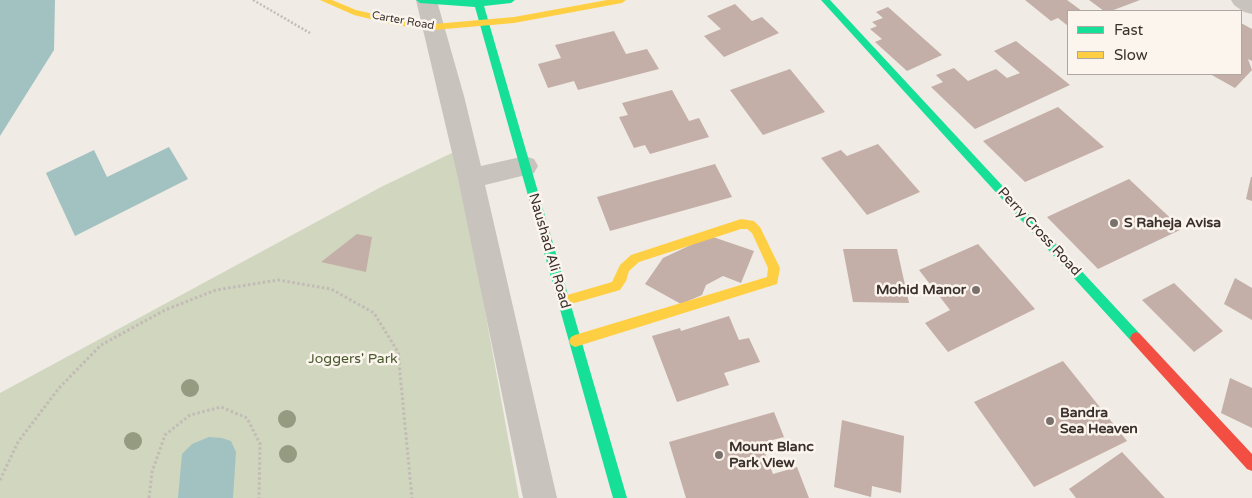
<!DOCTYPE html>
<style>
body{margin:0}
#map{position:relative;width:1252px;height:498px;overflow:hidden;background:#f0ebe5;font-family:"Varela Round",sans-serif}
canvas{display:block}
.legend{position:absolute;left:1067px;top:10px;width:175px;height:65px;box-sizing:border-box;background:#fbf5ee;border:1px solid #aea6a0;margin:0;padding:6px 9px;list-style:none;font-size:15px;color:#3b302b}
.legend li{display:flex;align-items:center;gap:10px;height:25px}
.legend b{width:25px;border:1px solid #aea6a0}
</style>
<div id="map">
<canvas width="1252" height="498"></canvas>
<ul class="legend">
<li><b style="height:6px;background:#16e098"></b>Fast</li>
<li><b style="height:6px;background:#ffcf43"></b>Slow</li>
</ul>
</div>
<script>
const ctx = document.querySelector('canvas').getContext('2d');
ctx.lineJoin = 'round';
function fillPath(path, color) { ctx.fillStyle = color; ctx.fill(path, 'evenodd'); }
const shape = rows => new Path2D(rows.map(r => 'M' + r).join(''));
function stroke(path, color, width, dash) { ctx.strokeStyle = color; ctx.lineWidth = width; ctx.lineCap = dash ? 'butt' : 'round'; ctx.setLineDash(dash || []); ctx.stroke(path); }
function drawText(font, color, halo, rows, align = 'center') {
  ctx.font = font + ' "Varela Round",sans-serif'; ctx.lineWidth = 5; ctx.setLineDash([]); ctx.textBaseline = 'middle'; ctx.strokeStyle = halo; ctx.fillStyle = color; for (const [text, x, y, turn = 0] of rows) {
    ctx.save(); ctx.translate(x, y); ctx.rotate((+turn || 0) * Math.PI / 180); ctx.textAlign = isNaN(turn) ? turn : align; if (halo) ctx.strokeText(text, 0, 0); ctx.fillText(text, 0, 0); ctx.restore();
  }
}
fillPath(shape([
 [456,151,519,498,0,498,0,393,381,187]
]), '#d1d6bf');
fillPath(shape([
 [0,0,55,0,54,50,0,136],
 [169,147,188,179,75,236,46,173,94,150,107,177],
 [209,437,222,438,231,441,236,452,233,498,178,498,182,454,192,444]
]), '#a1c2c1');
fillPath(shape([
 [1025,0,1067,0,1082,11,1068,11,1068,26,1058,18,1051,21],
 [1089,0,1140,0,1111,11,1104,11],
 [735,4,752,21,762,17,779,33,724,57,704,36,721,29,707,16],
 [888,7,942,55,907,71,875,42,882,39,870,29,877,26,872,22,883,18,876,12],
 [1241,23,1252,29,1252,61,1248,59,1252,70,1235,88,1210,74,1241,74],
 [614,31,626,54,647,49,659,69,578,90,574,81,548,88,538,64,561,58,555,45],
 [1016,41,1070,85,975,129,931,87,943,82,936,75,954,68,968,81,996,69,1007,78,1020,73,994,51],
 [790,69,825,112,763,135,730,90],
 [672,90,689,121,699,118,709,137,650,154,645,145,634,148,619,117,628,115,622,103],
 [1058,107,1104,147,1025,182,983,141],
 [878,144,920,192,867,215,821,158,841,150,847,156],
 [715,164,732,197,610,231,597,197],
 [1251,177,1252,177,1252,201,1246,199],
 [1129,179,1182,229,1098,269,1047,217],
 [357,234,372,237,366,272,321,262],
 [710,236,754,251,741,283,723,276,706,285,702,295,681,304,645,284,663,258],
 [978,244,1035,309,948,352,925,323,950,310,919,270],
 [843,249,897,249,909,303,853,302],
 [1235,278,1252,288,1252,320,1224,304],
 [1174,283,1223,331,1194,352,1142,300],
 [729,316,739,340,749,338,760,362,724,373,729,385,677,402,652,336,680,328,681,331],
 [1063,361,1127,441,1034,487,974,402],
 [1230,378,1252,388,1252,428,1221,413],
 [774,412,784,437,761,443,773,474,797,467,809,498,686,498,669,442],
 [842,420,904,436,901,493,872,486,871,497,834,487],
 [1122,452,1165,498,1076,498,1069,489]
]), '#c3afa7');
stroke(shape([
 [253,0,310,33]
]), '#c2bbb6', 2.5, [2, 2]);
stroke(shape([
 [0,480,18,442,59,388,101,345,165,310,216,290,278,280,331,289,374,313,398,352,412,498],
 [149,498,152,472,165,435,190,415,221,407,247,418,260,444,259,498]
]), '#c2bbb6', 3, [2.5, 2.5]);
fillPath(shape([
 [416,0,437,1,464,96,481,166,525,156,534,159,538,166,534,173,485,185,557,498,523,498,458,178,416,0],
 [1231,0,1252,0,1252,14,1244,12,1234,5,1231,0]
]), '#c9c3be');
fillPath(shape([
 [416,0,515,0,511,3,484,6,627,498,613,498,475,7,420,3,416,0],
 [821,0,830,0,1140,334,1142,338,1140,342,1136,344,1132,342,821,0]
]), '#16e098');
fillPath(shape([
 [320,0,332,0,356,10,395,19,434,24,514,17,607,0,626,0,622,3,514,23,434,30,395,25,354,15,320,0],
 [741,219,754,221,760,227,780,268,777,284,575,347,571,345,569,341,571,337,575,335,767,277,768,268,752,233,747,229,741,229,639,262,629,271,626,281,620,290,564,306,560,305,558,301,560,297,564,296,612,282,620,265,631,255,741,219]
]), '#ffcf43');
fillPath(shape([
 [1136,332,1140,334,1252,454,1252,471,1247,469,1132,342,1130,338,1132,334,1136,332]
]), '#f24e42');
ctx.fillStyle = '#959b80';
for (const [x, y] of [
 [190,388],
 [287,419],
 [133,441],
 [288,454]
]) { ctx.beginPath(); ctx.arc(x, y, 9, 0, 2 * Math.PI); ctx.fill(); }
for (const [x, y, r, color] of [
 [1114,223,5,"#7a716c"],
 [976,290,5,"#7a716c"],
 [1050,421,5,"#7a716c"],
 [719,455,5,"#7a716c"]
]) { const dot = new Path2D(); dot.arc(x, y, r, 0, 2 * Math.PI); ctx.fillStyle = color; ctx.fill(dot); stroke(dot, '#fbf5ee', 2); }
drawText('11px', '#3b302b', '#fbf5ee', [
 ["Carter Road",403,21,10]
]);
drawText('bold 14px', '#3b302b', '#fbf5ee', [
 ["S Raheja Avisa",1124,223],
 ["Mohid Manor",966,290,"right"],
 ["Bandra",1060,413],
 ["Sea Heaven",1060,429],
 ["Mount Blanc",729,447],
 ["Park View",729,463]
], 'left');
drawText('14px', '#3b302b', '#fbf5ee', [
 ["Perry Cross Road",1039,232,47],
 ["Naushad Ali Road",549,251,74]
]);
drawText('14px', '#4a5a2e', '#fbf5ee', [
 ["Joggers' Park",353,359]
]);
</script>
